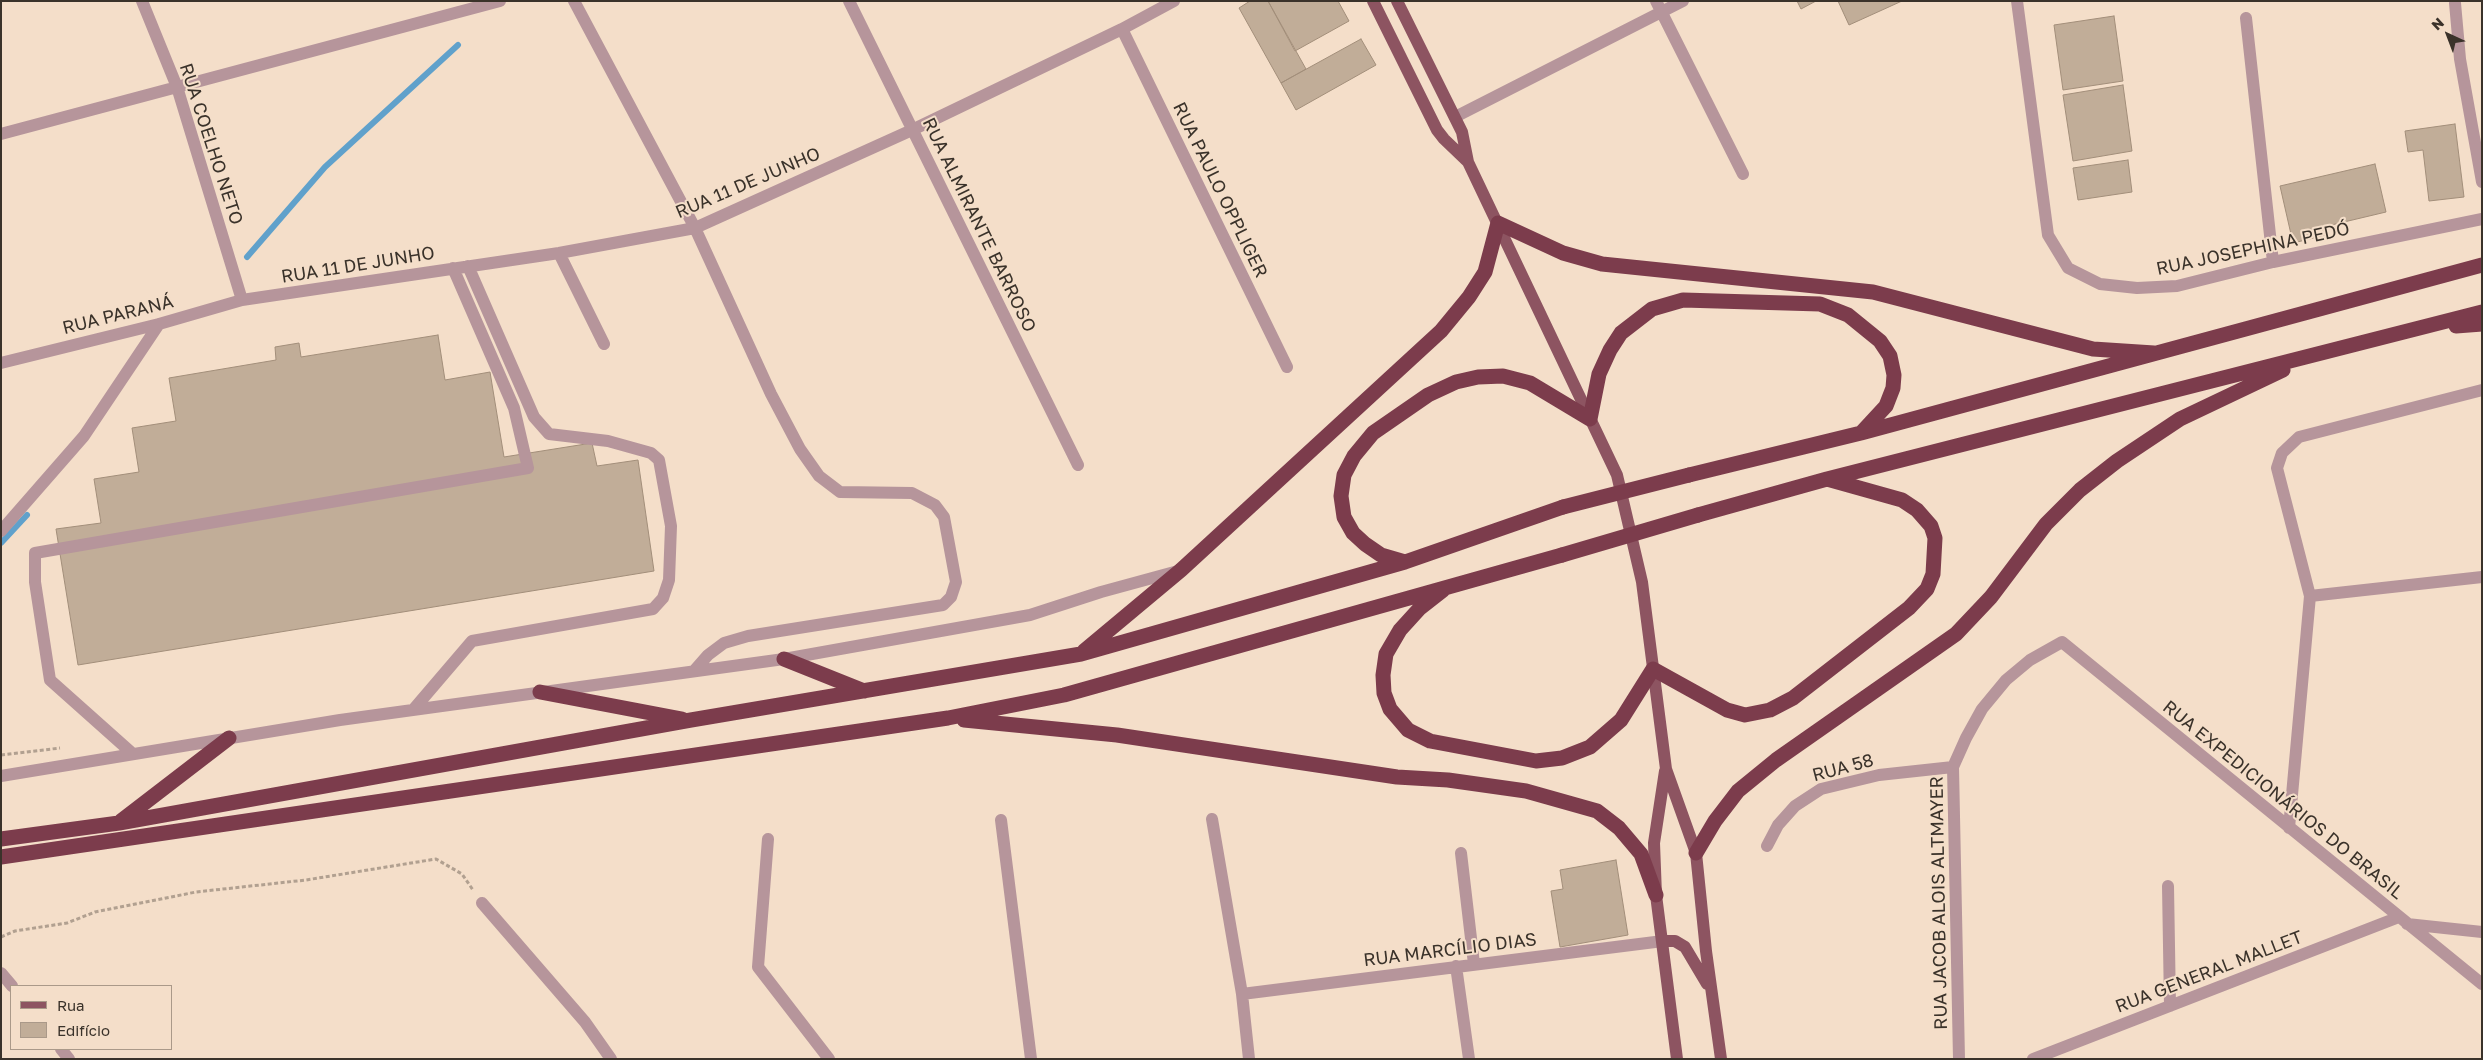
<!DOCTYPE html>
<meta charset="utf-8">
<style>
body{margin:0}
#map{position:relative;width:2483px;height:1060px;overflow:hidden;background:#f4dec9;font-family:"Golos Text",sans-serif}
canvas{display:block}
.frame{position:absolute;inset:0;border:2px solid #3a322a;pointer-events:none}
.legend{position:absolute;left:10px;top:985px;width:162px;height:65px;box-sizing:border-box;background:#f4dec9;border:1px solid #aa9989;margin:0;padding:6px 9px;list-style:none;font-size:15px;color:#3a322a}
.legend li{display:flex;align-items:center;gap:10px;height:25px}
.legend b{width:25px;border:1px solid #aa9989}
.north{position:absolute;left:2423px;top:10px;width:50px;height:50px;-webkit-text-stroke:4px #f4dec9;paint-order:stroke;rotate:317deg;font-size:14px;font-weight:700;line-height:20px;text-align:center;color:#3a322a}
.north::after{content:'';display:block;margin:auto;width:18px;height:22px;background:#3a322a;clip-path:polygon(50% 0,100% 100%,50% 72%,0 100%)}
</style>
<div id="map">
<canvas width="2483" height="1060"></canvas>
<div class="frame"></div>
<ul class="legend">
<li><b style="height:6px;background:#8d5461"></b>Rua</li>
<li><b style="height:14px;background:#c1ad98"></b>Edifício</li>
</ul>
<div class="north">N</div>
</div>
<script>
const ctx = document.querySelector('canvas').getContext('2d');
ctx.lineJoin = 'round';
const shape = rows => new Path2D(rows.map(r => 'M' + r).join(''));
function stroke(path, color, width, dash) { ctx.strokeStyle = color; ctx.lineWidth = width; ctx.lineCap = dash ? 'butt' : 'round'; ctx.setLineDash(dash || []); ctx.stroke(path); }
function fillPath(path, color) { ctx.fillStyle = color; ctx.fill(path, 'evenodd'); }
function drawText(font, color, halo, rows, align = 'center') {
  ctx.font = font + ' "Golos Text",sans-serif'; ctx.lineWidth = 4; ctx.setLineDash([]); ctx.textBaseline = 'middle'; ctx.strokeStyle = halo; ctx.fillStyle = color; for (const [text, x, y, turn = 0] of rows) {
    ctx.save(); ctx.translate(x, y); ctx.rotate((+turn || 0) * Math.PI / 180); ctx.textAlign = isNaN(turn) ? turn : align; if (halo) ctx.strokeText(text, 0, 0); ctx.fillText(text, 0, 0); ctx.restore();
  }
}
stroke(shape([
 [247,257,325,167,458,45],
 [1,543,27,515]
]), '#60a1cb', 6);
const building = shape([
 [1250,1,1268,1,1306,69,1281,83,1239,8,1250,1],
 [1268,1,1338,1,1349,21,1295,51,1268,1],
 [1797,1,1816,1,1801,9,1797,1],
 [1838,1,1902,1,1849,25,1838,1],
 [2114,16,2123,81,2063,90,2054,25,2114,16],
 [1361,39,1376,65,1296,110,1281,83,1361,39],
 [2123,85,2132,151,2073,161,2063,95,2123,85],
 [2455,124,2464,197,2429,201,2423,150,2408,152,2405,131,2455,124],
 [2128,160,2132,192,2078,200,2073,168,2128,160],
 [2375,164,2386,212,2323,227,2326,235,2293,243,2280,186,2375,164],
 [438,335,445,380,490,372,504,457,592,443,597,466,638,460,654,571,78,665,56,529,101,523,94,479,139,472,132,428,176,421,169,378,276,360,275,347,299,343,301,357,438,335],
 [1616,860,1628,935,1560,947,1551,891,1563,889,1560,870,1616,860]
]);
fillPath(building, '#c1ad98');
stroke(building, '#a28e7a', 1);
stroke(shape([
 [1,755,60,748],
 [1,937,15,931,67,923,95,912,196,892,306,880,436,859,462,874,473,890]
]), '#b1a090', 3, [4, 2.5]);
stroke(shape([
 [142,1,177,87,242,300],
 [574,1,695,228,771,394,800,449,819,476,840,492,912,493,935,505,944,517,956,582,951,597,943,605,748,636,724,643,708,655,694,671],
 [849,1,1078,465],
 [1656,1,1743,174],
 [2017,1,2048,235,2068,268,2100,284,2137,288,2177,286,2273,262,2482,219],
 [2455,3,2460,59,2482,182],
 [2246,18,2273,262],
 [1122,29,1287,367],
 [1455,117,1683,1],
 [1,134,500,1],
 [559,253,604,344],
 [1,363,159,324,242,300,559,253,695,228,912,130,1122,29,1174,1],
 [1,531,84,436,159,324],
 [2310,596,2482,577],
 [413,710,472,641,653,609,663,598,669,580,671,526,659,460,651,453,608,441,549,434,534,417,468,266],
 [133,754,50,680,35,582,35,553,528,468,514,408,453,268],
 [1,776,340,720,784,659,1030,615,1101,592,1178,571],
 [1212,819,1242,994,1249,1059],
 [1001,820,1031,1059],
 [2289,828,2310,596,2277,468,2282,453,2299,437,2482,390],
 [768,839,758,967,829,1059],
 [1767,846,1778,825,1795,806,1821,789,1879,775,1953,767],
 [1461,853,1474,964],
 [2168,886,2170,1006],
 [482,903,585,1022,611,1059],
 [2407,924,2482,932],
 [1456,966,1469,1059],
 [1,973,12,986],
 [1242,994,1663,941],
 [61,1049,69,1059],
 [1959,1059,1953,767,1966,738,1982,709,2006,680,2030,660,2062,642,2482,984],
 [2033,1059,2399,917]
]), '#b6959b', 12);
stroke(shape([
 [1373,1,1437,130,1444,139,1468,162],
 [1397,1,1462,132,1468,162,1617,475,1642,582,1666,769,1696,853,1706,951,1721,1059],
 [1665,771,1654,843,1656,895,1677,1059],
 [1663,941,1675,941,1685,947,1707,984]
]), '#8d5461', 12);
stroke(shape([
 [2456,326,2482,324],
 [1689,475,1861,433,2482,265],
 [1698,515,1827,479,2482,312],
 [1405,562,1381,555,1365,544,1353,533,1344,517,1341,496,1344,475,1354,456,1373,433,1428,395,1456,382,1478,377,1503,376,1530,383,1590,419,1599,374,1610,350,1621,333,1652,309,1683,300,1820,304,1848,315,1880,341,1890,356,1894,375,1893,388,1886,406,1861,433],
 [1443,590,1420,608,1400,630,1386,654,1383,675,1384,693,1390,709,1408,730,1430,741,1536,761,1562,758,1590,747,1621,720,1653,669,1727,710,1745,715,1770,710,1793,698,1909,608,1927,589,1933,574,1935,538,1931,526,1917,510,1902,500,1827,479],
 [1084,651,1181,570,1441,331,1469,297,1485,272,1498,223,1563,253,1602,264,1873,292,2093,349,2154,353],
 [784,659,864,691],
 [540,692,682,719],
 [964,720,1117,735,1397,777,1448,780,1526,791,1597,811,1619,828,1641,854,1656,895],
 [121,821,229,738],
 [1,839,119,823,691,720,1081,654,1405,562,1563,507],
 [1696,853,1715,821,1738,791,1776,760,1956,634,1991,597,2046,524,2080,490,2117,461,2180,419,2283,370],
 [1,857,948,718,1064,695,1562,555]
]), '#7c3c4c', 15);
stroke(shape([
 [1563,507,1689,475],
 [1562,555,1698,515]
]), '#7c3c4c', 15);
drawText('18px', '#3a322a', '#f4dec9', [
 ["RUA COELHO NETO",211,144,72],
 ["RUA 11 DE JUNHO",748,183,-23],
 ["RUA PAULO OPPLIGER",1220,190,64],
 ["RUA ALMIRANTE BARROSO",979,225,64],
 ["RUA JOSEPHINA PEDÓ",2253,249,-12],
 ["RUA 11 DE JUNHO",358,265,-9],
 ["RUA PARANÁ",118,315,-14],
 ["RUA 58",1843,768,-15],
 ["RUA EXPEDICIONÁRIOS DO BRASIL",2283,800,39],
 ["RUA JACOB ALOIS ALTMAYER",1939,903,-91],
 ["RUA MARCÍLIO DIAS",1450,950,-7],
 ["RUA GENERAL MALLET",2209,972,-21]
]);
</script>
